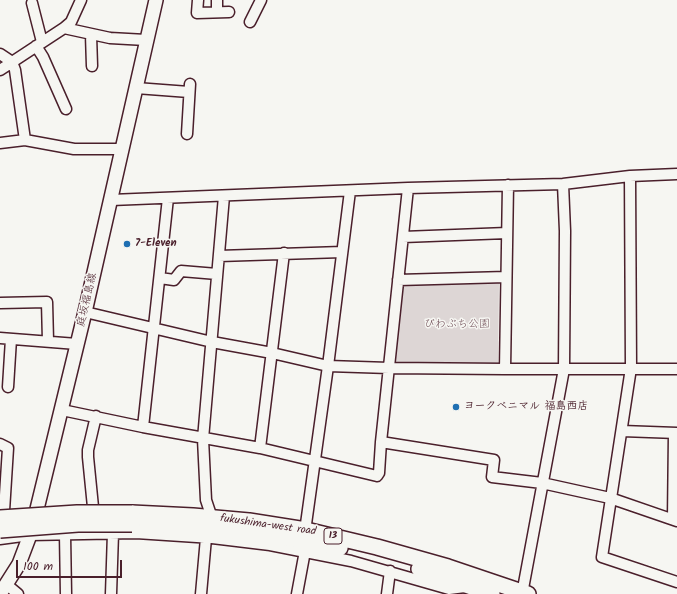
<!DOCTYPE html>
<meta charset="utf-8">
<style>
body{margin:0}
#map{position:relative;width:677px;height:594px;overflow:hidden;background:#f6f6f2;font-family:Kalam,sans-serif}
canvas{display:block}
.scale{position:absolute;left:16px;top:560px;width:106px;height:18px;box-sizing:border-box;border:2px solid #4a1f2b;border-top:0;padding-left:5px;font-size:12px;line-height:14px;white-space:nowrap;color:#4a1f2b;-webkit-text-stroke:3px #f6f6f2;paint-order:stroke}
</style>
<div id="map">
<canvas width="677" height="594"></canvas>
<div class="scale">100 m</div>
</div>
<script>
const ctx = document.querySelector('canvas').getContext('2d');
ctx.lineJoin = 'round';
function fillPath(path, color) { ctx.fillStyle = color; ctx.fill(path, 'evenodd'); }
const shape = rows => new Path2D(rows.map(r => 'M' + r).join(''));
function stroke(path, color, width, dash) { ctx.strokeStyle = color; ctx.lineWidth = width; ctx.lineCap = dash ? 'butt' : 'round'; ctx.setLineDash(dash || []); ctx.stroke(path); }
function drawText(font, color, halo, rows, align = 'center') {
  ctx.font = font + ' Kalam,"Klee One",sans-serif'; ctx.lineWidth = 3; ctx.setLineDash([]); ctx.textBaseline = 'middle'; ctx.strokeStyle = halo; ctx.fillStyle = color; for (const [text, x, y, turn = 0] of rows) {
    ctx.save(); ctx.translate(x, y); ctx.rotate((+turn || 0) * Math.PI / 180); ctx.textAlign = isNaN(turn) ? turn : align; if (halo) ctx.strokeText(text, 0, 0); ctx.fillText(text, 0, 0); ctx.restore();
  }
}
fillPath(shape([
 [499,283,498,367,390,367,398,285]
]), '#ddd6d5');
const minor = shape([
 [198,0,197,13,229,12],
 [217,0,217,12],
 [32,3,42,42],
 [250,22,261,0],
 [64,28,110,38,146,40],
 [91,35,92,66],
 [36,46,43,57,66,109],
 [0,54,12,62,15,70,25,140],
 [0,70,64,28,71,22,81,0],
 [136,88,189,92],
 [187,134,190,84],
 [0,143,25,140,74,149,121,149],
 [630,176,631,368,602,557,677,582],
 [111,200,408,188,563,184,630,176,677,174],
 [403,237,507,233],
 [219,256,342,252],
 [160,278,174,280,181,271,217,274],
 [398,280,506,277],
 [0,303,47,302,48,341],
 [85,312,212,342,272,353,328,366,389,368,505,369,677,369],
 [0,338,77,344],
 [505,369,508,185],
 [8,387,11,339],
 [62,410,143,427,260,448,377,476,379,473,381,442,408,188],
 [143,427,168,198],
 [622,431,677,433],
 [381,442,494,460,492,477,542,483,610,498,677,521],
 [0,444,8,448,4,511],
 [260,448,284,253],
 [93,507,88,457,88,450,96,416],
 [210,512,206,500,203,439,224,196],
 [673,519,674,433],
 [306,524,328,366,350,191],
 [65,534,66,594],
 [0,539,30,535,136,533,212,538,270,545,351,561,449,589,465,587],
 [6,584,18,594],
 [111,594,113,533],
 [201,594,206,538],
 [297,594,305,551],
 [387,594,390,571],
 [522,594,564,369,565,231,563,184]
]);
const major = shape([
 [0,594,19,564,30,535,37,509,85,312,156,0]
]);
const highway = shape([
 [132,513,193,516,249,521,306,530,377,547,448,567,528,594],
 [132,524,185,526,234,531,296,539,340,548],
 [419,569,492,594]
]);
stroke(minor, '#4a1f2b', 13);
stroke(major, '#4a1f2b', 16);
stroke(highway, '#4a1f2b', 18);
stroke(minor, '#f6f6f2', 10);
stroke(major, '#f6f6f2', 13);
stroke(highway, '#f6f6f2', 15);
const highwayBridge = shape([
 [0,518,77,513,132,513],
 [0,530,78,524,132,524]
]);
stroke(highwayBridge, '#4a1f2b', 18, []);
stroke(highwayBridge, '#f6f6f2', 15);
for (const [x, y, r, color] of [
 [127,244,4,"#1f6fb2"],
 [456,407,4,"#1f6fb2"]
]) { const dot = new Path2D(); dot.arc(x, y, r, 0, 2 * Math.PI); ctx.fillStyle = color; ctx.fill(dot); stroke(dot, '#f6f6f2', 1.5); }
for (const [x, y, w] of [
 [333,536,18]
]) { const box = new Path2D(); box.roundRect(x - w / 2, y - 8, w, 16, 3); ctx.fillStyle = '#f6f6f2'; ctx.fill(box); stroke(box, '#4a1f2b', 1); }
drawText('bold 10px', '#4a1f2b', null, [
 ["13",333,536]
]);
drawText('bold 11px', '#4a1f2b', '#f6f6f2', [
 ["7-Eleven",135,244],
 ["ヨークベニマル 福島西店",464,407]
], 'left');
drawText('11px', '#4a1f2b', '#f6f6f2', [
 ["庭坂福島線",88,300,-77],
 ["fukushima-west road",268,526,8]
]);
drawText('11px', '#6f4d56', '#f6f6f2', [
 ["びわぶち公園",457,325]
]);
</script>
